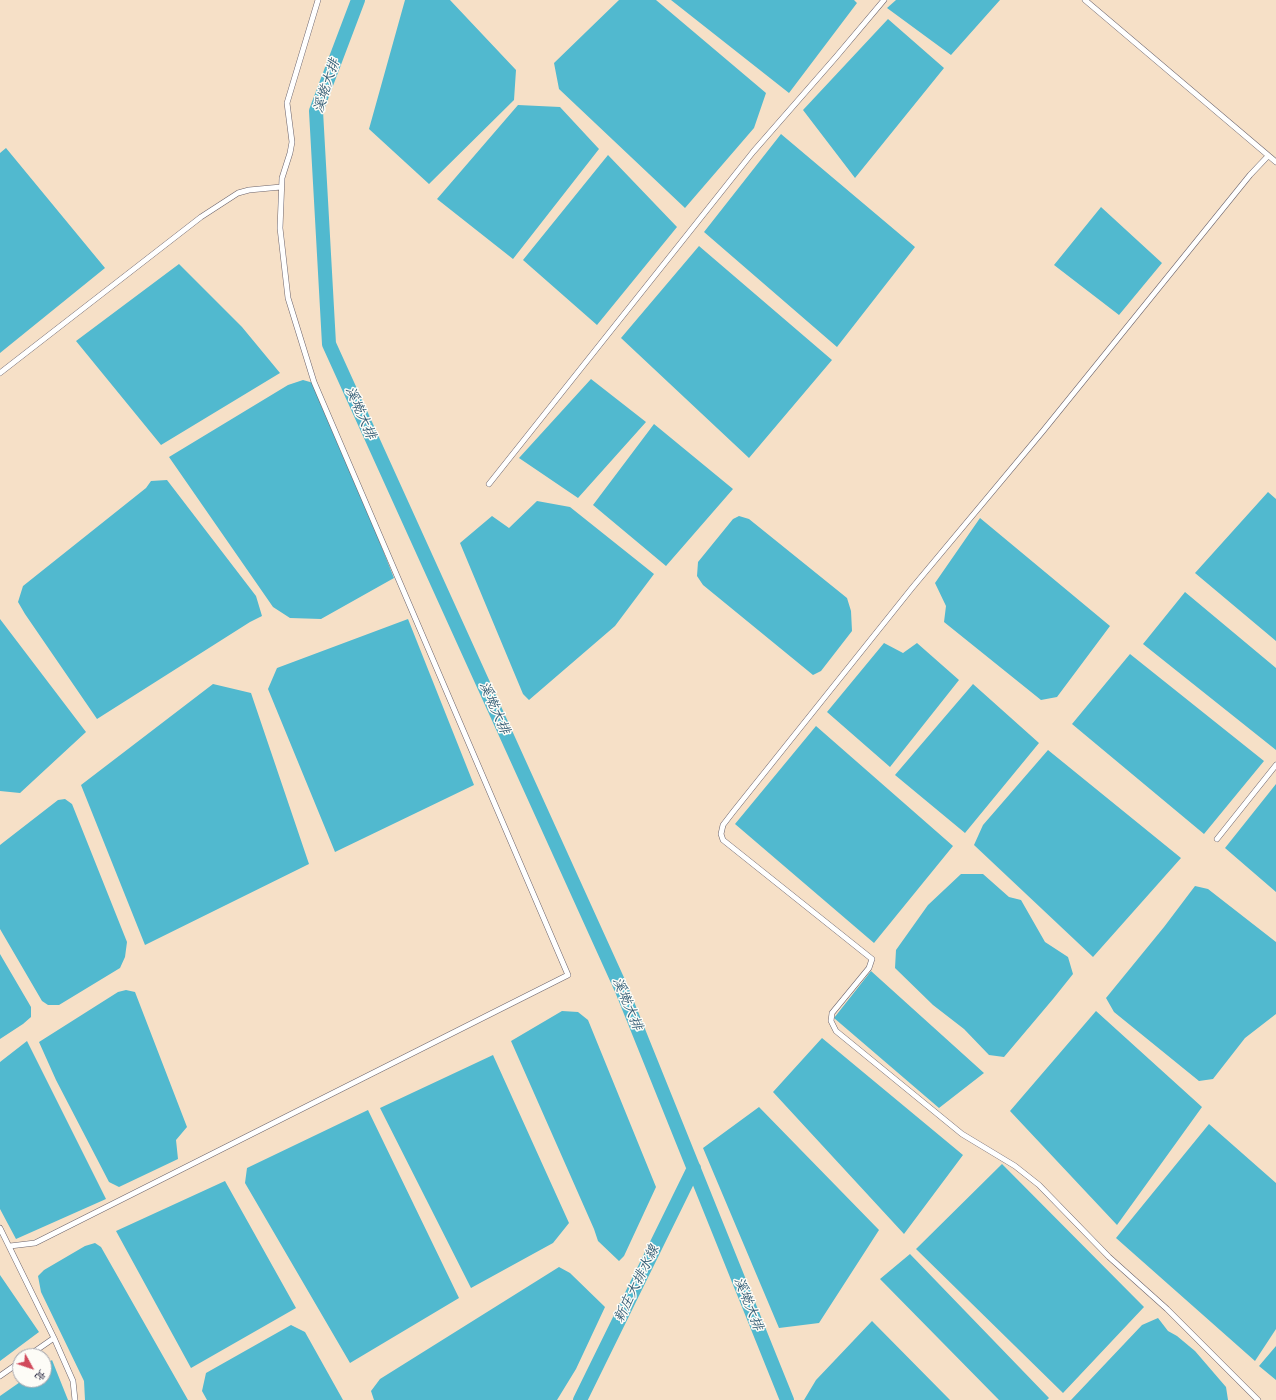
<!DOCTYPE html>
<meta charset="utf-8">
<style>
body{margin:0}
#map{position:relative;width:1276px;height:1400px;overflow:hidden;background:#f6e0c7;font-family:Sriracha,"LXGW WenKai TC",sans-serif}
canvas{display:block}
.north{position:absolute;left:12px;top:1348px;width:40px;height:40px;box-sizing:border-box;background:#fdfcf7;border:1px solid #a5a5ac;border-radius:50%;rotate:130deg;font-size:11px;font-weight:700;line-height:16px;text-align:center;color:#22223b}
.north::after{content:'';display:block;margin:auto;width:14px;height:18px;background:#d1495b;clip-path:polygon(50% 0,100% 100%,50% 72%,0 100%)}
</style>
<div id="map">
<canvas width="1276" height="1400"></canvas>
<div class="north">北</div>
</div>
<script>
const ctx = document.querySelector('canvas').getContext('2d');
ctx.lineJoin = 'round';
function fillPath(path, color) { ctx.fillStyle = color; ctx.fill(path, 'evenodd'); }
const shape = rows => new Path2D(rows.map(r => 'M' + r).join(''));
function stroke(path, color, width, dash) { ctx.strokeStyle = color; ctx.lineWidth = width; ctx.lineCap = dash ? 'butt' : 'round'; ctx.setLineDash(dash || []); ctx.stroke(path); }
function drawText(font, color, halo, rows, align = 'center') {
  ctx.font = font + ' Sriracha,"LXGW WenKai TC",sans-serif'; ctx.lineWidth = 3; ctx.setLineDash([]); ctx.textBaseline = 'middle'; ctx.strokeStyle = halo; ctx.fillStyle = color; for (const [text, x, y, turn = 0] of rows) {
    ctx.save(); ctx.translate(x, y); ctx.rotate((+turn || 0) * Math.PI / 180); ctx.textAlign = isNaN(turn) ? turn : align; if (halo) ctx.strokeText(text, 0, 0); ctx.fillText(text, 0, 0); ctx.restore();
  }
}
fillPath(shape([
 [405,0,450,0,516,70,514,100,429,184,369,129],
 [619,0,656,0,766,93,754,128,685,208,559,89,554,63],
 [671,0,854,0,857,3,789,93],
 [896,0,1000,0,951,55,887,8],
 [888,19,944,68,855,178,803,110],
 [518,105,560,107,599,149,513,259,437,199],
 [781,134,915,247,837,347,704,232],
 [6,148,105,268,0,353,0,153],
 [608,155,677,227,597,325,523,260],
 [1101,207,1162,263,1119,315,1054,265],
 [699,246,832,360,749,458,621,338],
 [179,264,242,327,280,373,161,445,76,341],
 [591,379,646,422,578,498,519,458],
 [303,380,317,384,394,578,321,619,290,618,273,607,169,457,288,385],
 [654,424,733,489,666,566,593,505],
 [167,480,256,596,262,616,250,622,97,719,25,614,18,602,23,586,146,488,151,481],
 [1268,492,1276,499,1276,641,1195,573],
 [537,501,570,507,654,574,615,626,529,700,523,694,460,543,492,516,509,528],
 [739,516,749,519,847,598,851,611,852,631,821,671,813,675,703,585,697,576,698,562,733,519],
 [980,518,1110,626,1057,697,1041,700,944,622,946,606,935,583],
 [1185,592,1276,668,1276,750,1143,644],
 [0,619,86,732,20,793,0,791],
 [408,619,474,785,335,852,268,689,277,668],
 [884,643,903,653,917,643,959,680,890,767,827,712],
 [1130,654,1264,761,1204,834,1072,724],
 [213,684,251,693,309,864,145,945,81,785],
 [973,684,1039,743,965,833,895,775],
 [816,726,953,846,874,943,735,824],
 [1048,750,1181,858,1093,957,974,845,983,825],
 [1276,784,1276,892,1225,848],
 [65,799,72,804,127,942,125,957,120,968,59,1005,48,1005,42,1001,0,929,0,845,58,800],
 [961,874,983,874,1009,897,1021,900,1045,942,1068,957,1073,974,1053,999,1004,1057,989,1055,964,1029,933,1005,895,968,896,950,928,905],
 [1195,886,1208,889,1276,942,1276,1014,1245,1038,1213,1079,1199,1081,1114,1012,1106,998,1164,927],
 [0,954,31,1007,31,1017,23,1024,0,1039],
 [871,971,984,1073,939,1108,834,1018],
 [126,990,135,992,187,1127,176,1140,178,1159,119,1187,109,1182,56,1080,39,1042,118,992],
 [562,1011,578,1012,588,1020,656,1187,624,1256,619,1261,598,1241,594,1229,511,1041],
 [1096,1011,1202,1107,1117,1225,1010,1111],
 [822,1038,963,1155,904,1234,773,1092],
 [27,1041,106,1199,16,1239,0,1209,0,1062],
 [493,1055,569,1223,553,1243,471,1288,380,1108],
 [759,1107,879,1230,819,1323,779,1328,703,1148],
 [368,1110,459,1298,350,1363,245,1183,247,1168],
 [1209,1124,1276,1183,1276,1329,1255,1361,1116,1238],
 [1002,1164,1144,1307,1063,1393,916,1249],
 [225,1181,296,1308,191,1368,116,1231],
 [95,1243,101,1247,188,1400,85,1400,84,1381,41,1292,38,1276,44,1270,85,1246],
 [910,1254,1049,1398,1047,1400,999,1400,880,1279],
 [559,1267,570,1273,605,1307,576,1369,557,1400,374,1400,371,1391,380,1379],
 [0,1275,39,1332,0,1361],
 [1158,1318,1168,1331,1177,1336,1195,1351,1226,1387,1228,1400,1071,1400,1142,1325],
 [872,1321,950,1400,804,1400,816,1380],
 [291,1325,305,1332,343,1400,207,1400,202,1391,206,1373],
 [1276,1346,1276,1380,1259,1366],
 [52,1360,68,1400,0,1400,0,1396,23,1380,44,1380,44,1366]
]), '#51b9cf');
stroke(shape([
 [358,0,316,111,329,344,621,988,787,1400],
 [580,1400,694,1168]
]), '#51b9cf', 14);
const lane = shape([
 [1085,0,1276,162],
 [0,373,201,217,238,193,249,190,281,187],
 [489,484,753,152,836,57,884,0],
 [1217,839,1276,765],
 [0,1228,54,1338,73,1381,75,1400],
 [10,1246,35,1243,568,975,314,382,288,298,280,228,282,178,290,153,292,142,287,103,318,0],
 [28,1356,54,1338],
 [0,1376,20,1362],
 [1258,1400,1167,1309,1109,1257,1039,1185,1015,1166,962,1134,836,1031,831,1021,832,1013,869,968,872,959,723,840,721,834,723,825,733,812,912,588,1043,431,1250,175,1268,156]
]);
stroke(lane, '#6c646c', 6);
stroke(lane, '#fff', 5);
drawText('italic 14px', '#355e76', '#fdfcf7', [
 ["溪墘大排",327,86,-72],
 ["溪墘大排",360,413,66],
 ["溪墘大排",494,708,66],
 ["溪墘大排",627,1004,67],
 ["新庄大排水線",637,1284,-64],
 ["溪墘大排",748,1304,68]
]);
</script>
